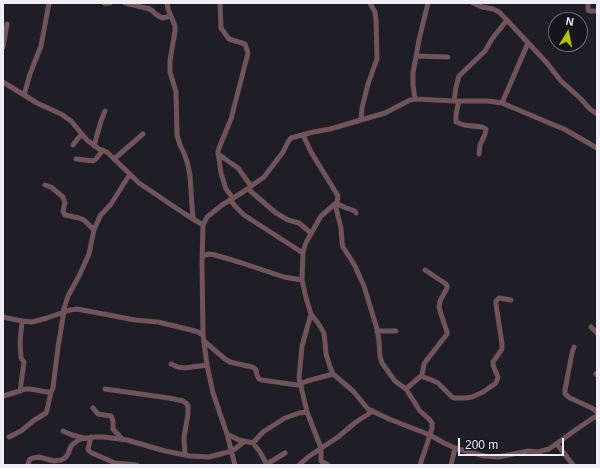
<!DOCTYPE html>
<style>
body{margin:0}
#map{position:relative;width:600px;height:468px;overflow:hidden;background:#1f1e26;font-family:Helvetica,sans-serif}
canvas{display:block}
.frame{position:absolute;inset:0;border:4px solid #eeedf3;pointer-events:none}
.north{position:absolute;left:548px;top:12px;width:40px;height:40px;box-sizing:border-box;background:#16151c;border:1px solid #6c6b72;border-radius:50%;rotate:10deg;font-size:11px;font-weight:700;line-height:16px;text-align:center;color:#eeedf3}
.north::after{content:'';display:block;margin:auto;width:14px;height:18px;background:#afc505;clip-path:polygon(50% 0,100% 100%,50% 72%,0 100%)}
.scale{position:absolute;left:458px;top:438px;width:106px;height:18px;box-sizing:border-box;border:2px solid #eeedf3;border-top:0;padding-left:5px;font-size:12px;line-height:14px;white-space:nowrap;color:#eeedf3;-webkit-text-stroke:3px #16151c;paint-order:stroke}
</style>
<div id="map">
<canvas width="600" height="468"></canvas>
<div class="frame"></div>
<div class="north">N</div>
<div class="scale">200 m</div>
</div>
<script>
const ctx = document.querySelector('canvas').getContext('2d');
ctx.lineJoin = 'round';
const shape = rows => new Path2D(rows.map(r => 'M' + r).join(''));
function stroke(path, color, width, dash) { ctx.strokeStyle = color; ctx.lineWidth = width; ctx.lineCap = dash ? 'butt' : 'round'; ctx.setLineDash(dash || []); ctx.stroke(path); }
stroke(shape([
 [104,3,110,3],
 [125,3,150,9,157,15,162,18,171,16],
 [167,3,168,9,175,26,175,31,170,61,170,72,176,92,177,135,180,145,184,153,188,165,190,176,192,206,193,218],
 [220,3,221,28,229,39,245,44,248,53,231,119,219,148,218,152,221,173,226,189,233,198],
 [473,3,482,7,493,9,499,12,504,17,547,63,561,81,580,98,590,109,597,114],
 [588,4,588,9,589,11,597,11],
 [3,47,7,24],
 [416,56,448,57],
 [3,82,37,103,61,114,71,121,87,140,99,149,107,152,139,183,185,214,203,225],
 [24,95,30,74,41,46,49,3],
 [415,99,413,85,413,73,419,40,428,3],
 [454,101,456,87,459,76,485,51,492,39,507,20],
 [459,101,456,114,456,122,464,125,482,127,486,129,485,134,480,145,479,154],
 [502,103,528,43],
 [361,120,362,108,368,84,377,59,376,19,375,12,370,3],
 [303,135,311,152,338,196,336,208,341,228,342,242,343,247,354,264,364,286,377,329,379,341,380,356,382,363,395,381,406,389,420,411,429,419,432,423,432,428,430,435,420,465],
 [73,145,79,137,83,135],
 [94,146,101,121,105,111],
 [218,154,238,168,251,186],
 [76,159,93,161,96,159,103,150],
 [114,159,143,134],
 [45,185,51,187,63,197,65,203,63,211,65,215,79,218,84,220,94,230],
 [248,189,276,213,288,220,299,223,311,233],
 [230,200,236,207,244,215,303,253],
 [356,213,355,211,346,208,336,203,321,216,308,239,305,245,303,253,302,280,306,298,311,314,318,323,324,333,326,354,330,367,333,374,353,391,368,409,389,419,430,435,444,443,455,448,484,456,499,457,528,451,538,452,549,449,574,431,593,418,597,416],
 [202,256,209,254,215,255,242,263,284,277,302,280],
 [63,312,68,296,79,276,89,254,94,230,98,221,100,216,111,204,130,174],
 [311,314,302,346,299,378,307,412,321,448,321,461,328,465],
 [3,317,22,321,32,322,47,318,70,310,77,309,135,320,158,322,191,330,198,332,203,335],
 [591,327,597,333],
 [377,331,396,331],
 [204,341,225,359,230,362,252,367,254,368,256,370,257,375,259,379,262,380,297,385,307,381,333,374],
 [574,347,572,353,565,390,565,394,570,398,592,408,597,412],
 [171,364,178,367,185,368,207,365],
 [596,374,597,375],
 [421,376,434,381,438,383,452,397,454,398,466,398,472,397,483,392,496,383,498,377,493,365,493,362,502,349,502,344,496,304,496,301,499,298,511,300],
 [105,389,169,398,183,401,186,403,188,406,188,414,184,437,185,455],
 [406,389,422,375,424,364,426,361,447,334,447,332,441,314,439,307,440,301,447,288,447,286,446,284,425,270],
 [20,391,24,362,21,358,20,342,22,321],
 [3,396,20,391,25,389,30,389,47,392,51,392,53,388,58,347,64,311],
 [93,408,98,414,111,416,112,417,113,422,113,429,122,439],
 [63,431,72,435,84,438],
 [227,434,239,440,253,443,260,452,267,465],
 [9,437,21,431,33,421,46,413,47,410,51,392],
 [91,437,88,449,89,451,92,453,115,463,137,465],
 [253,443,263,432,285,418,299,413,307,412],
 [557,444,573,465],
 [232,451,244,442],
 [267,464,285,453],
 [28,465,29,461,30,459,33,458,39,457,54,461,61,460,65,458,68,454,71,446,73,444,80,439,95,437,104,437,127,440,165,451,190,456,209,457,232,451],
 [235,465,227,434,213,393,207,365,203,335,202,262,203,225,207,217,222,205,243,192,264,177,283,152,288,142,291,138,313,132,330,129,361,120,385,113,410,100,415,99,454,101,487,101,502,103,554,125,564,129,597,148],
 [299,465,308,457,338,437,356,422,373,411],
 [451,465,455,448]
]), '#705459', 5);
</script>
